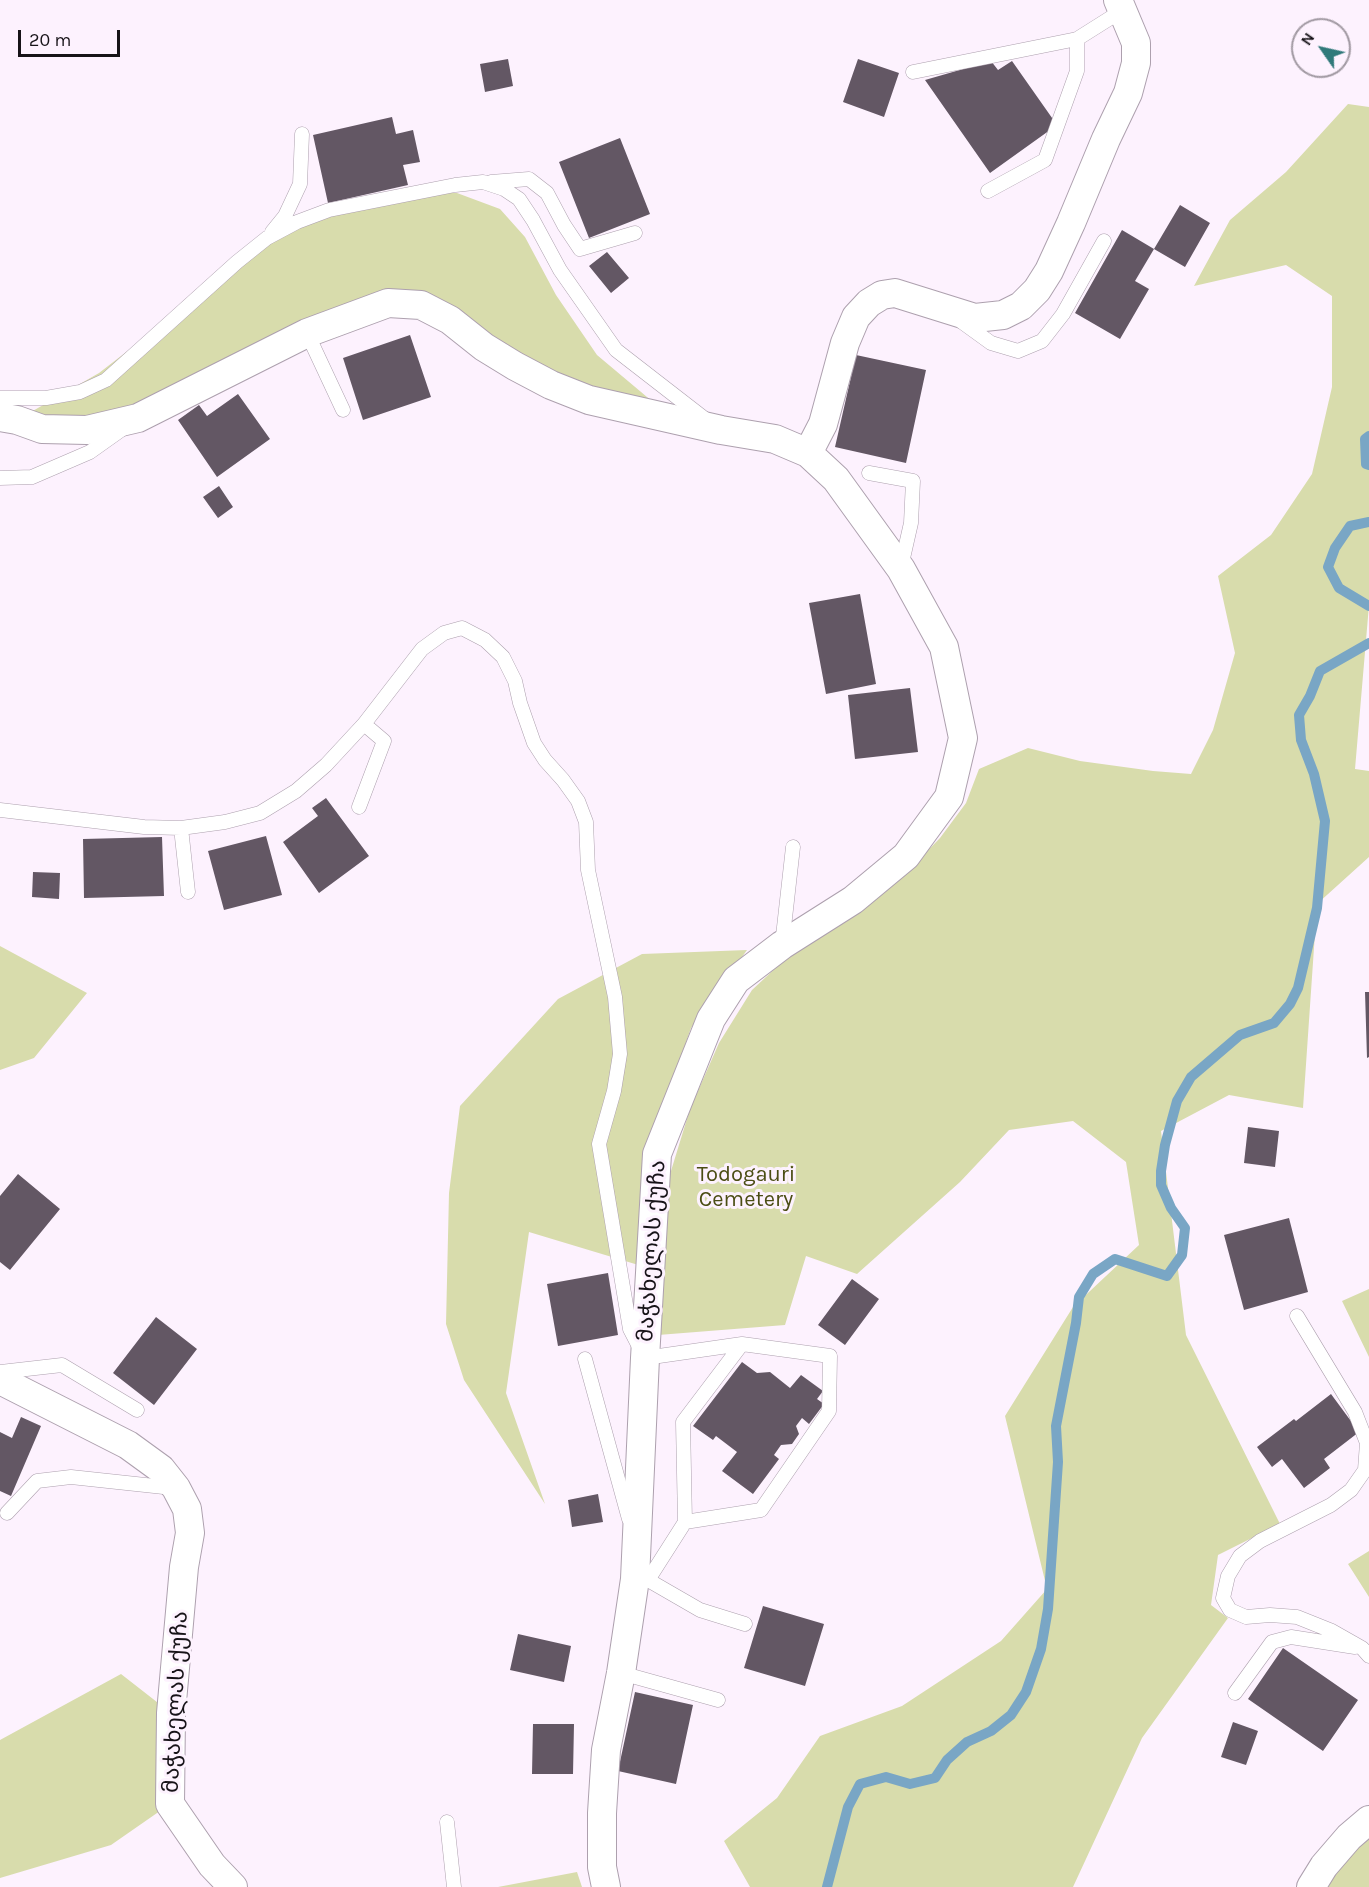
<!DOCTYPE html>
<meta charset="utf-8">
<style>
body{margin:0}
#map{position:relative;width:1369px;height:1887px;overflow:hidden;background:#fdf2fe;font-family:Karla,sans-serif}
canvas{display:block}
.north{position:absolute;left:1291px;top:18px;width:60px;height:60px;box-sizing:border-box;background:#fdf2fe;border:2px solid #a199a2;border-radius:50%;rotate:304deg;font-size:16px;font-weight:700;line-height:24px;text-align:center;color:#171318}
.north::after{content:'';display:block;margin:auto;width:21px;height:27px;background:#30797a;clip-path:polygon(50% 0,100% 100%,50% 72%,0 100%)}
.scale{position:absolute;left:18px;top:30px;width:102px;height:27px;box-sizing:border-box;border:3px solid #171318;border-top:0;padding-left:8px;font-size:18px;line-height:21px;white-space:nowrap;color:#171318;-webkit-text-stroke:4px #fdf2fe;paint-order:stroke}
</style>
<div id="map">
<canvas width="1369" height="1887"></canvas>
<div class="north">N</div>
<div class="scale">20 m</div>
</div>
<script>
const ctx = document.querySelector('canvas').getContext('2d');
ctx.lineJoin = 'round';
function fillPath(path, color) { ctx.fillStyle = color; ctx.fill(path, 'evenodd'); }
const shape = rows => new Path2D(rows.map(r => 'M' + r).join(''));
function stroke(path, color, width, dash) { ctx.strokeStyle = color; ctx.lineWidth = width; ctx.lineCap = dash ? 'butt' : 'round'; ctx.setLineDash(dash || []); ctx.stroke(path); }
function drawText(font, color, halo, rows, align = 'center') {
  ctx.font = font + ' Karla,"Noto Sans Georgian",sans-serif'; ctx.lineWidth = 6; ctx.setLineDash([]); ctx.textBaseline = 'middle'; ctx.strokeStyle = halo; ctx.fillStyle = color; for (const [text, x, y, turn = 0] of rows) {
    ctx.save(); ctx.translate(x, y); ctx.rotate((+turn || 0) * Math.PI / 180); ctx.textAlign = isNaN(turn) ? turn : align; if (halo) ctx.strokeText(text, 0, 0); ctx.fillText(text, 0, 0); ctx.restore();
  }
}
fillPath(shape([
 [1348,104,1369,107,1369,605,1355,769,1369,771,1369,857,1317,904,1303,1108,1229,1095,1161,1131,1186,1335,1280,1524,1218,1555,1211,1605,1228,1618,1142,1738,1073,1887,750,1887,724,1841,777,1798,820,1736,902,1706,1001,1641,1047,1589,1005,1416,1073,1307,1139,1245,1126,1162,1073,1121,1009,1130,960,1182,857,1274,806,1256,785,1325,658,1335,667,1184,690,1109,719,1043,752,990,796,949,898,881,940,838,966,803,979,769,1028,748,1080,761,1153,771,1191,774,1213,730,1235,653,1218,576,1271,535,1312,474,1332,387,1332,296,1286,265,1194,286,1230,220,1286,172],
 [403,192,457,193,500,209,525,237,556,295,597,355,672,418,589,400,407,303,138,418,17,420,99,373,165,322,292,217,328,203],
 [0,946,87,993,34,1058,0,1070],
 [747,950,691,1028,646,1156,645,1267,529,1232,506,1393,545,1504,464,1380,446,1324,449,1193,460,1106,558,999,642,954],
 [1369,1289,1369,1357,1342,1301],
 [1369,1551,1369,1597,1348,1564],
 [121,1674,171,1713,170,1804,111,1845,0,1878,0,1740],
 [1369,1813,1369,1887,1303,1887],
 [577,1872,582,1887,498,1887]
]), '#d8dcac');
stroke(shape([
 [1369,436,1365,439,1366,464,1369,465],
 [1369,522,1350,526,1335,548,1328,567,1339,588,1369,606],
 [827,1887,848,1807,860,1784,886,1777,910,1784,935,1778,947,1760,967,1742,991,1731,1011,1715,1026,1692,1041,1649,1048,1609,1058,1462,1056,1426,1076,1323,1079,1297,1093,1274,1115,1259,1167,1276,1182,1255,1185,1228,1171,1208,1161,1185,1161,1171,1165,1145,1177,1101,1191,1077,1240,1035,1274,1023,1290,1004,1298,988,1317,908,1325,821,1314,774,1301,740,1299,715,1310,696,1320,671,1369,643]
]), '#79a6c5', 10);
fillPath(shape([
 [508,59,513,86,485,92,480,64],
 [858,59,899,73,884,117,843,102],
 [991,61,998,70,1012,61,1057,125,990,173,925,80],
 [392,117,396,134,413,130,420,162,403,165,408,185,328,203,313,135],
 [620,138,650,214,589,238,559,162],
 [1180,205,1210,223,1185,267,1154,249],
 [1122,230,1154,249,1135,281,1149,289,1120,339,1075,313],
 [607,252,629,278,611,293,589,266],
 [410,335,431,397,363,420,343,358],
 [856,355,926,370,906,463,835,447],
 [238,394,270,439,217,477,178,420,199,405,207,416],
 [219,486,233,507,218,518,203,497],
 [860,594,876,684,826,694,809,603],
 [910,688,918,752,855,759,848,695],
 [326,798,369,856,319,893,283,842,318,816,312,808],
 [266,836,282,895,224,910,208,851],
 [162,837,164,896,84,898,83,839],
 [33,872,60,873,59,899,32,897],
 [1365,992,1369,992,1369,1057,1367,1058],
 [1248,1127,1279,1131,1275,1167,1244,1163],
 [18,1174,60,1209,10,1270,0,1262,0,1196],
 [1289,1218,1308,1292,1244,1310,1224,1235],
 [608,1273,618,1335,558,1346,547,1284],
 [852,1279,879,1299,845,1345,818,1325],
 [156,1317,197,1349,154,1405,113,1373],
 [742,1362,757,1373,770,1372,790,1388,801,1375,823,1391,817,1399,824,1404,809,1424,802,1418,796,1426,799,1434,792,1444,781,1445,774,1455,779,1459,753,1494,722,1471,737,1452,716,1436,713,1440,693,1426],
 [1331,1394,1359,1432,1324,1459,1330,1468,1304,1488,1282,1459,1272,1467,1257,1447,1294,1419,1296,1421],
 [21,1417,41,1426,11,1496,0,1491,0,1432,12,1438],
 [598,1494,603,1522,572,1527,568,1500],
 [763,1606,824,1624,805,1686,744,1668],
 [518,1634,571,1646,564,1682,510,1670],
 [1283,1648,1358,1700,1323,1751,1248,1699],
 [635,1692,693,1705,676,1784,618,1771],
 [1233,1722,1258,1731,1246,1765,1221,1757],
 [533,1724,574,1724,573,1774,532,1774]
]), '#635764');
const service = shape([
 [913,72,1077,39,1123,10],
 [491,182,529,179,547,193,564,225,580,249,635,233],
 [988,191,1045,160,1077,71,1077,39],
 [272,232,285,216,300,184,302,134],
 [962,322,991,343,1018,351,1042,341,1063,314,1104,241],
 [307,333,343,410],
 [0,398,46,398,80,392,106,380,237,262,267,238,297,222,329,210,455,185,483,182,504,189,519,199,533,220,560,270,616,350,705,419],
 [869,473,913,481,911,523,901,567],
 [0,478,32,477,90,452,121,430],
 [359,807,384,741,364,724],
 [0,810,144,827,181,828,225,822,260,813,296,791,326,765,364,724,422,649,444,633,462,628,485,640,503,657,515,681,520,703,534,743,545,760,563,780,578,801,586,822,588,870,615,997,620,1054,614,1091,599,1144,630,1329,645,1358,742,1344],
 [181,828,188,892],
 [782,945,793,847],
 [1297,1316,1355,1412,1367,1443,1365,1470,1351,1490,1331,1505,1260,1541,1240,1556,1228,1576,1223,1598,1230,1610,1246,1617,1270,1615,1297,1617,1332,1631,1362,1648,1369,1656],
 [585,1359,629,1519],
 [0,1372,62,1365,137,1410],
 [7,1513,37,1481,71,1477,173,1488],
 [635,1579,648,1580,685,1522,761,1510,829,1411,830,1356,742,1344,683,1422,685,1522],
 [648,1580,700,1610,745,1624],
 [621,1673,718,1700],
 [1235,1693,1272,1642,1291,1637,1355,1647],
 [447,1822,454,1887]
]);
const minor = shape([
 [0,417,17,420,42,429,87,430,138,418,307,333,388,303,421,305,450,320,484,347,515,366,551,385,589,400,721,430,775,439,808,453,836,479,901,569,944,647,963,738,949,797,906,856,853,900,782,945,736,980,711,1019,657,1154,645,1358,635,1579,621,1673,606,1750,602,1813,602,1867,606,1887],
 [808,453,823,424,845,343,856,317,869,303,882,295,895,293,975,318,1003,315,1021,306,1037,290,1049,271,1071,223,1106,139,1128,93,1136,63,1136,43,1118,0],
 [0,1380,128,1445,161,1469,176,1488,187,1509,190,1533,184,1567,171,1713,170,1804,212,1865,233,1887],
 [1311,1887,1324,1866,1349,1837,1369,1820]
]);
stroke(service, '#ada0ae', 15);
stroke(minor, '#ada0ae', 30);
stroke(service, '#fff', 14);
stroke(minor, '#fff', 28);
drawText('22px', '#4b4d14', '#fdf2fe', [
 ["Todogauri",746,1175],
 ["Cemetery",746,1200]
]);
drawText('22px', '#171318', '#fdf2fe', [
 ["მაჭახელას ქუჩა",652,1251,-86],
 ["მაჭახელას ქუჩა",176,1702,-87]
]);
</script>
